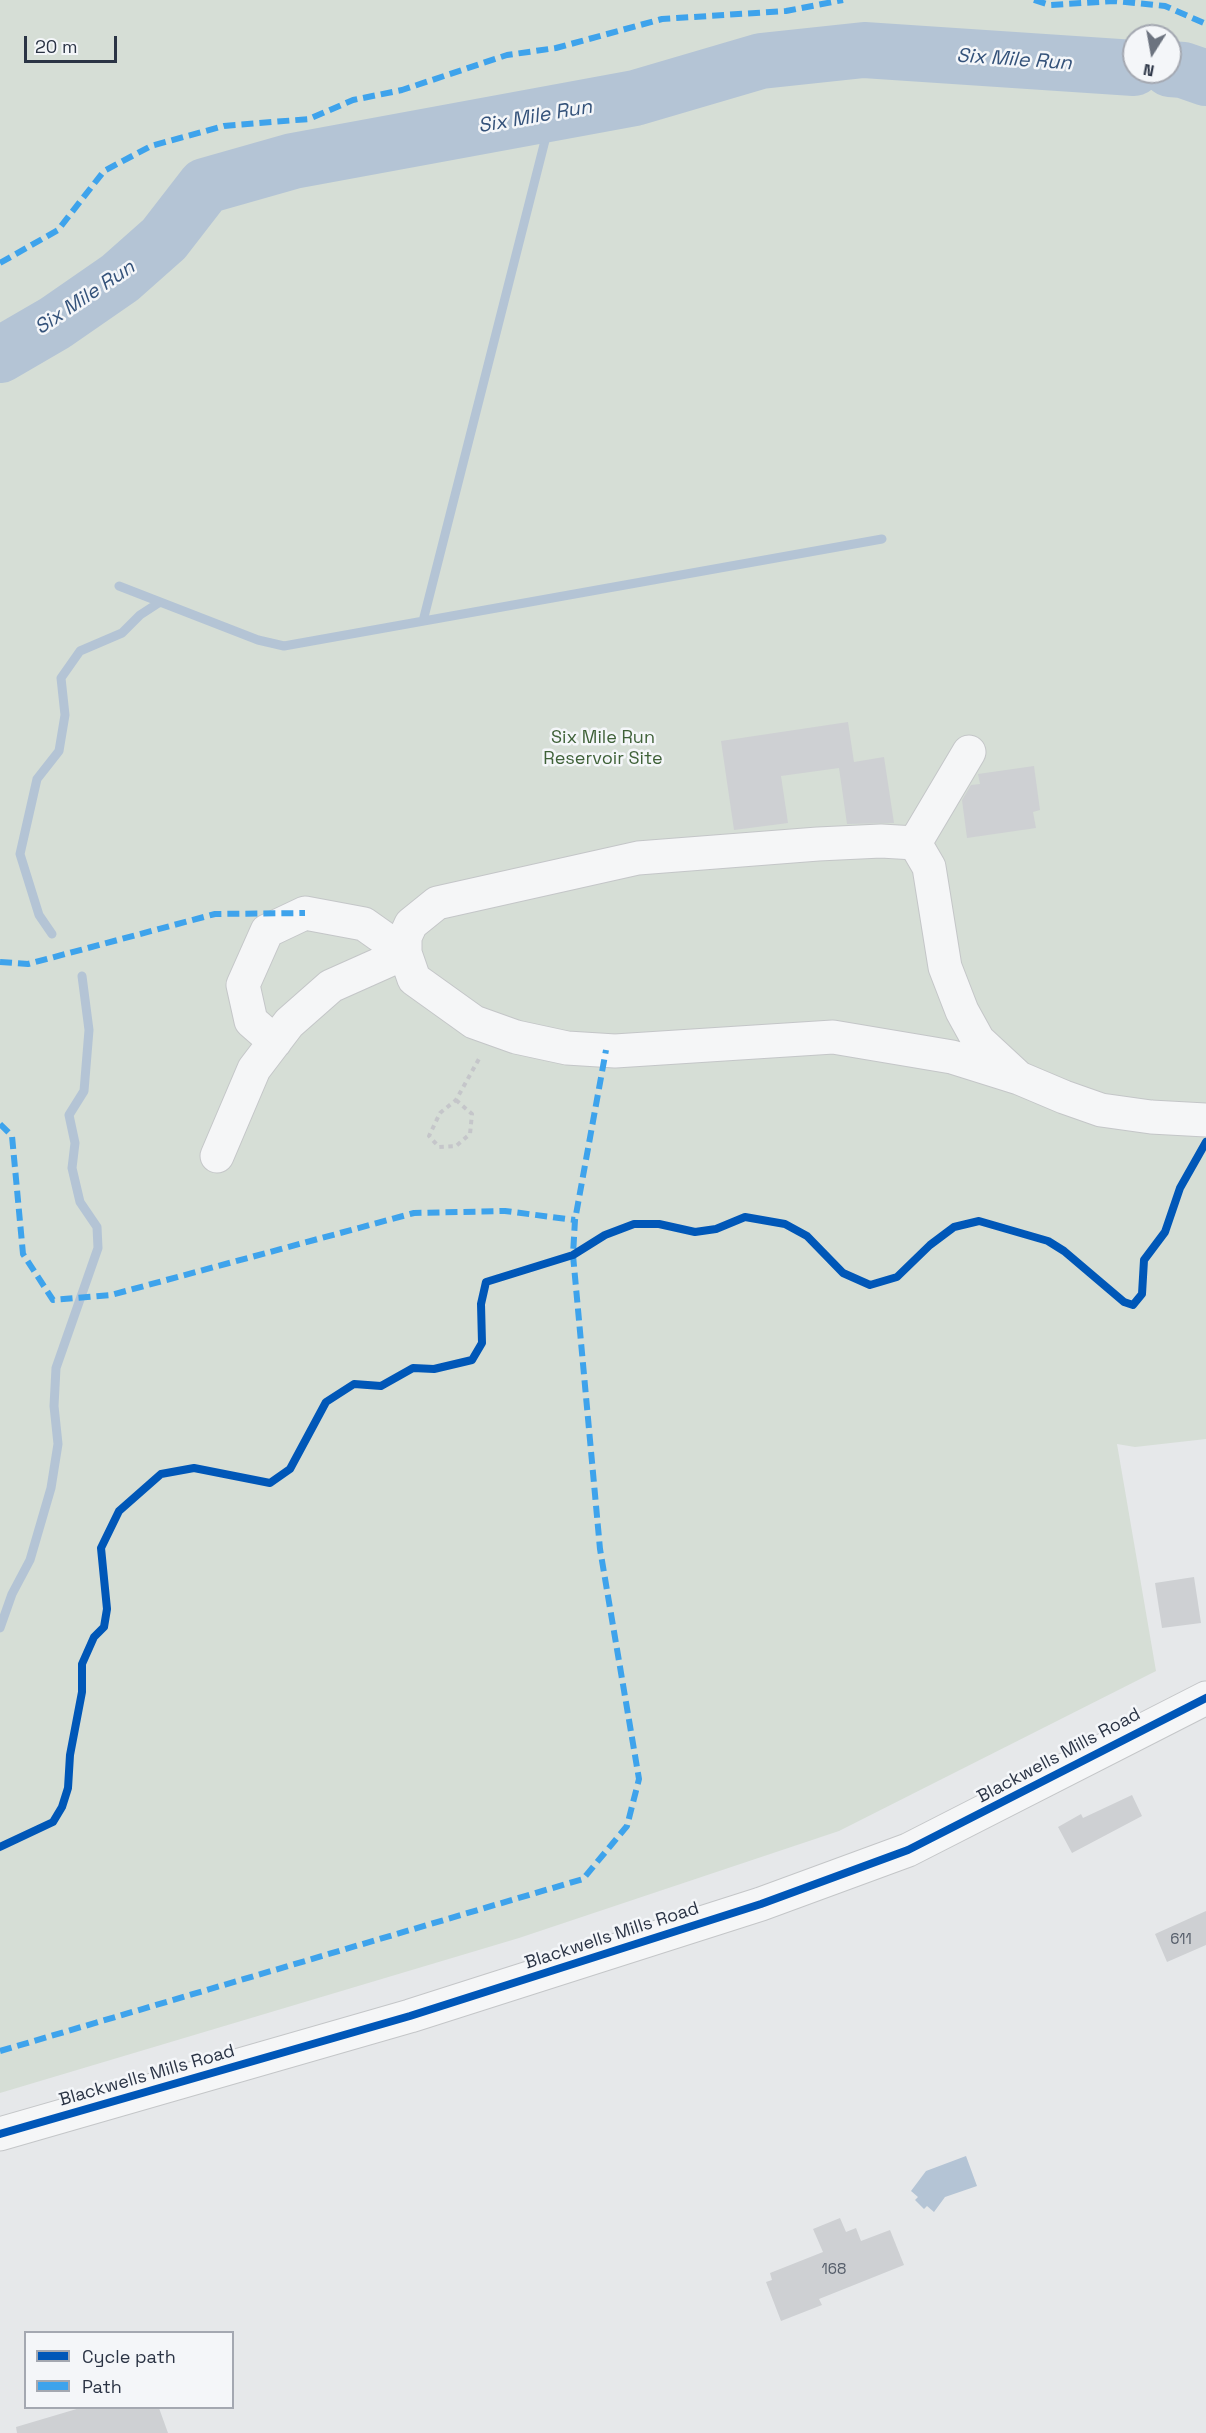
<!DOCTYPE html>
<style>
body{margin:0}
#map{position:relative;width:1206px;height:2433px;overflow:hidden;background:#e6e8ea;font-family:"Space Grotesk",sans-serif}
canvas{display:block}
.legend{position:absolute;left:24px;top:2331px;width:210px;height:78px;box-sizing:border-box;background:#f4f6f9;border:2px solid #a4a8b1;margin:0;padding:8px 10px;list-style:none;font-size:18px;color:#2b3445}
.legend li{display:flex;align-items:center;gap:12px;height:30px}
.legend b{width:30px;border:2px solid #a4a8b1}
.north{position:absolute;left:1122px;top:24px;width:60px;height:60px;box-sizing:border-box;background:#f4f6f9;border:2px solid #a4a8b1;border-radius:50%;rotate:191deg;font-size:16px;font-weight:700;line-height:24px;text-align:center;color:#2b3445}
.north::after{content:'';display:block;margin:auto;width:21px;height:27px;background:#6c737f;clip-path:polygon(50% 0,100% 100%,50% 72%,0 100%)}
.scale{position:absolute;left:24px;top:36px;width:93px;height:27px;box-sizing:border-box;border:3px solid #2b3445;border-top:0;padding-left:8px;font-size:18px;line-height:21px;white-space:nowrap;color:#2b3445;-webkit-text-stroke:4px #f4f6f9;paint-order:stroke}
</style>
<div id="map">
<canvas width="1206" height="2433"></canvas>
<ul class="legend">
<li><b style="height:8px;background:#0057b8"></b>Cycle path</li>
<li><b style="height:8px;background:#3ea3ec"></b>Path</li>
</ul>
<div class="north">N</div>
<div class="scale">20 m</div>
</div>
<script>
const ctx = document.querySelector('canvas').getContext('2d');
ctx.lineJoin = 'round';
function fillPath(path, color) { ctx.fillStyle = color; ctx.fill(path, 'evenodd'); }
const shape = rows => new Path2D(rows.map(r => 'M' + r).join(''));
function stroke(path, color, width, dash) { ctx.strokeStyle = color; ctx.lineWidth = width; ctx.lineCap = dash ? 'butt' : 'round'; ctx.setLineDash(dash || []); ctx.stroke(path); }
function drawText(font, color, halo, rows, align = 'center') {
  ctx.font = font + ' "Space Grotesk",sans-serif'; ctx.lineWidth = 5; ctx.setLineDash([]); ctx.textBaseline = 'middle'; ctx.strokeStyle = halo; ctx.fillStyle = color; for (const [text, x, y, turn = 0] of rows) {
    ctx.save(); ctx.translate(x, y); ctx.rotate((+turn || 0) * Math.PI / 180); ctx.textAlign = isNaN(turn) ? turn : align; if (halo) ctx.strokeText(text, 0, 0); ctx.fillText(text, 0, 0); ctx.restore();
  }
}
fillPath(shape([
 [0,0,1206,0,1206,1439,1135,1447,1117,1444,1156,1671,839,1831,519,1938,0,2093],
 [1134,36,1170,36,1170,72,1134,72]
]), '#d6ded6');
fillPath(shape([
 [966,2156,977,2186,945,2197,934,2212,927,2206,924,2209,915,2200,918,2197,911,2191,926,2171]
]), '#b4c4d5');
stroke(shape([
 [119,586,258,640,284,646,882,539],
 [423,621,552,113],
 [52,934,39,915,20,854,37,779,59,751,65,715,61,678,80,651,122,633,140,615,160,602],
 [0,1628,12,1594,30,1560,51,1488,58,1444,54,1406,56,1368,98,1248,97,1227,80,1202,72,1168,75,1143,69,1115,84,1091,89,1030,82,976]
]), '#b4c4d5', 9);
stroke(shape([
 [1170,69,1183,70,1206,78],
 [0,355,55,323,120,278,164,239,205,186,293,161,635,98,761,61,864,50,1134,68]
]), '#b4c4d5', 56);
fillPath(shape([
 [848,722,854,762,884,757,894,823,847,824,839,768,781,776,788,823,734,830,721,741],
 [1034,766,1040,810,1033,812,1036,828,967,838,962,800,971,785,980,784,978,774],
 [1194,1577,1201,1623,1162,1628,1155,1583],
 [1132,1795,1142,1816,1072,1853,1058,1827,1081,1814,1083,1818],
 [1206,1911,1206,1945,1167,1962,1155,1934],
 [840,2218,846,2232,856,2228,861,2241,890,2230,904,2265,819,2299,822,2305,781,2321,766,2282,772,2280,770,2273,823,2252,813,2229],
 [80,2408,159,2408,168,2433,17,2433,16,2427]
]), '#ced0d3');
const minor = shape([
 [915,843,969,752],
 [275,1042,251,1021,243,985,267,931,305,913,364,924,405,953],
 [1019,1078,952,1057,833,1037,615,1051,567,1048,516,1037,474,1022,414,979,405,953,405,937,411,924,437,903,638,858,818,844,881,841,915,843,929,867,945,967,962,1011,978,1040,1019,1078,1064,1097,1101,1110,1151,1117,1206,1120],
 [217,1156,254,1069,289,1023,331,986,405,953],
 [0,2134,410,2016,761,1904,908,1850,1206,1698]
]);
stroke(minor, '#c4c6c8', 35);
stroke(shape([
 [456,1100,472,1114,470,1134,456,1146,439,1147,429,1136,440,1113,456,1100,480,1057]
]), '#c5c6ca', 4, [4.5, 4.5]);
stroke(minor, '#f5f6f7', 33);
stroke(shape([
 [1034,0,1050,5,1115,1,1165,6,1206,24],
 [0,263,58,230,104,171,151,146,224,126,309,119,353,100,402,90,507,55,556,48,662,19,786,11,843,0],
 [0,962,28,964,215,914,305,913],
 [0,1124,12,1136,23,1254,53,1300,111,1295,414,1213,505,1211,575,1220],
 [0,2051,583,1879,627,1826,639,1779,600,1549,573,1255,575,1220,606,1050]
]), '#3ea3ec', 6, [12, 6]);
stroke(shape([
 [0,1847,53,1822,62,1807,68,1788,70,1755,82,1692,82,1664,94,1637,104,1627,107,1609,101,1548,119,1511,161,1474,194,1468,270,1483,290,1469,326,1402,354,1384,381,1386,413,1368,434,1369,472,1360,482,1343,481,1304,486,1282,573,1255,605,1235,634,1224,659,1224,695,1232,716,1229,745,1217,785,1224,807,1236,843,1273,870,1285,897,1277,930,1245,954,1227,979,1221,1048,1241,1064,1251,1124,1302,1133,1305,1142,1294,1144,1260,1165,1232,1180,1188,1206,1142],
 [0,2134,410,2016,761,1904,908,1850,1206,1698]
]), '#0057b8', 8);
drawText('15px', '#545c69', null, [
 ["611",1181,1940],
 ["168",834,2270]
]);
drawText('18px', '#3f6138', '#f4f6f9', [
 ["Six Mile Run",603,738],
 ["Reservoir Site",603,759]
]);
drawText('18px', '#2b3445', '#f4f6f9', [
 ["Blackwells Mills Road",1059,1756,-28],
 ["Blackwells Mills Road",612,1936,-18],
 ["Blackwells Mills Road",147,2076,-16]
]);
drawText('italic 20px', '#34527a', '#f4f6f9', [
 ["Six Mile Run",1014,60,4],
 ["Six Mile Run",535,117,-10],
 ["Six Mile Run",85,298,-34]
]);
</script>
